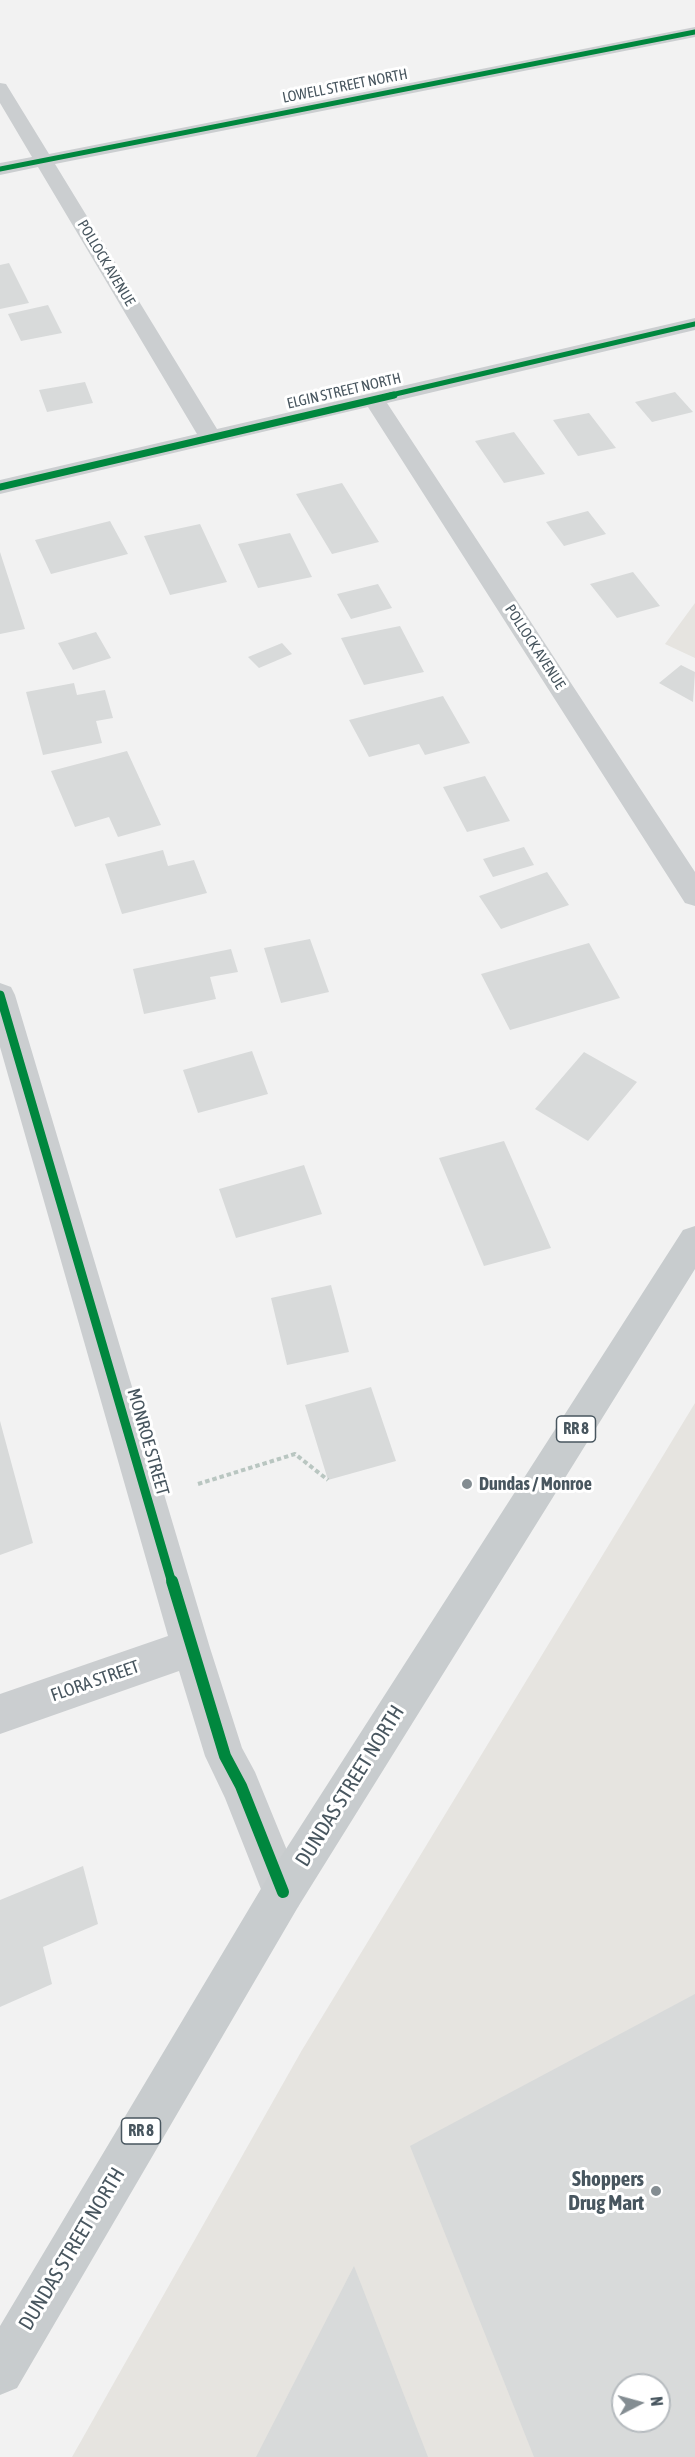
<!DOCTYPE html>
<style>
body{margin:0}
#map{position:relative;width:695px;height:2457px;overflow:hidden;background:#f2f2f2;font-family:"Asap Condensed",sans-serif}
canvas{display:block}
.north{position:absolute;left:611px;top:2373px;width:60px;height:60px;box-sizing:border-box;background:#fff;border:2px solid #b6bbbf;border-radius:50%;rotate:84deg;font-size:16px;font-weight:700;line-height:24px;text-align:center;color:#48565f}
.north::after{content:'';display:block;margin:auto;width:21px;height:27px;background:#848d92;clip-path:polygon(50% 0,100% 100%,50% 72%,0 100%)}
</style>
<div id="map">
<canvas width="695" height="2457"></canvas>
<div class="north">N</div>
</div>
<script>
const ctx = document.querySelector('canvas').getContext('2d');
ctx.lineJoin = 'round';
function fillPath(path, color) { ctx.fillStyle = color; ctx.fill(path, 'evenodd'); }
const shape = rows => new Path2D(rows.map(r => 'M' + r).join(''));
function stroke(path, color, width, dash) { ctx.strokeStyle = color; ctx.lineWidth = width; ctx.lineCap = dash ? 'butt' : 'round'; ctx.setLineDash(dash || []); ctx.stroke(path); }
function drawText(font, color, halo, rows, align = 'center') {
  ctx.font = font + ' "Asap Condensed",sans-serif'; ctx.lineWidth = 6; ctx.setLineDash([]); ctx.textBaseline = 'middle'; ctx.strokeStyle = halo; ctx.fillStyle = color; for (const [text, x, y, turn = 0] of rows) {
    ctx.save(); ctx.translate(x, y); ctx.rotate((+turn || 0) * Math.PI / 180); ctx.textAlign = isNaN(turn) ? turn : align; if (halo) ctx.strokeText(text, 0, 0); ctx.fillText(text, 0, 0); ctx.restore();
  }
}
fillPath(shape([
 [695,603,695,658,665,644],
 [695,1403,695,2457,72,2457,302,2050],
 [623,2385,659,2385,659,2421,623,2421]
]), '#e6e4e0');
fillPath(shape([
 [9,263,29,303,0,309,0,265],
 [48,305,62,333,21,341,8,314],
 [85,382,93,403,47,412,39,390],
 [675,392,693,412,652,422,635,402],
 [589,413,616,448,578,456,553,420],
 [514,432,545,474,504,483,475,441],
 [342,483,379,542,332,554,296,494],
 [588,511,606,534,564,546,546,522],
 [110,521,128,554,51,574,35,540],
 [200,524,227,582,170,595,144,536],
 [290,533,312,577,258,588,238,544],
 [0,552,25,629,0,634],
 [633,572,660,606,617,618,590,584],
 [378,584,392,608,351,619,337,594],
 [400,626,424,672,364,685,341,638],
 [96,632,111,658,73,670,58,643],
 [282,643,292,654,259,668,248,657],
 [681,665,695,672,693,702,659,683],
 [74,683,77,695,105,690,113,718,96,721,102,743,43,755,26,692],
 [443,696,470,743,425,755,419,744,369,757,349,720],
 [127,751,161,825,118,837,109,817,75,827,51,771],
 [485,776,510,821,467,832,443,787],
 [524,847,534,865,493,877,483,859],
 [163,850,168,866,194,860,207,893,122,914,105,864],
 [547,872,569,905,501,929,479,896],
 [310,939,329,992,281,1003,264,948],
 [589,943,620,998,510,1030,481,974],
 [231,949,238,972,210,977,216,999,144,1014,133,969],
 [252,1051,268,1094,198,1113,183,1070],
 [584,1052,637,1082,588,1141,535,1109],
 [504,1141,551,1248,484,1266,439,1158],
 [304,1165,322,1214,236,1238,219,1189],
 [331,1285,349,1352,287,1365,271,1298],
 [371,1387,396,1461,328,1480,305,1405],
 [0,1421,33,1543,0,1555],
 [83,1866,98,1924,43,1947,52,1984,0,2007,0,1900],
 [695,1994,695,2457,534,2457,410,2146],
 [623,2385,659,2385,659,2421,623,2421],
 [354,2266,428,2457,256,2457]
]), '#d8dada');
stroke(shape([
 [198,1484,295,1454,328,1480]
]), '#b9c6c1', 4, [4.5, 3]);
fillPath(shape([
 [695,27,695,37,55,164,217,429,695,318,695,330,387,403,695,872,695,906,685,903,368,407,0,494,0,480,197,434,38,167,0,175,0,163,32,157,0,103,0,83,6,84,49,154,695,27],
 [0,983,11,987,15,995,210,1648,242,1748,255,1772,304,1892,298,1907,283,1913,268,1907,225,1798,205,1756,179,1671,0,1734,0,1694,168,1636,0,1047,0,983]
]), '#cbced0');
fillPath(shape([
 [695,1226,695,1269,298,1907,17,2388,0,2395,0,2326,268,1877,683,1230,695,1226]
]), '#c8ccce');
stroke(shape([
 [0,169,695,32],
 [387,396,695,324]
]), '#00873e', 5);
stroke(shape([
 [0,487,394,395]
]), '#00873e', 7);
stroke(shape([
 [0,995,172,1583]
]), '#00873e', 9);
stroke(shape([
 [172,1581,225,1756,241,1786,283,1892]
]), '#00873e', 12);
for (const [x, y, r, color] of [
 [467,1484,6,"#848d92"],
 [656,2191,6,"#848d92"]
]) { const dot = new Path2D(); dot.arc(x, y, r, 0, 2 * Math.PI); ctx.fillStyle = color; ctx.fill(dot); stroke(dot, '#fff', 2); }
drawText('15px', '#48565f', '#fff', [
 ["LOWELL STREET NORTH",345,86,-11],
 ["POLLOCK AVENUE",106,263,59],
 ["ELGIN STREET NORTH",344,391,-13],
 ["POLLOCK AVENUE",535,647,57]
]);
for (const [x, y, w] of [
 [576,1429,39],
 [141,2131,39]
]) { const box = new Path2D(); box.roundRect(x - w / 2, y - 13, w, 26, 4.5); ctx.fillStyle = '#fff'; ctx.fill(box); stroke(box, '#48565f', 1.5); }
drawText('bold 16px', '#48565f', null, [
 ["RR 8",576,1429],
 ["RR 8",141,2131]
]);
drawText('18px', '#48565f', '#fff', [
 ["MONROE STREET",148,1442,74],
 ["FLORA STREET",95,1681,-19]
]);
drawText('bold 18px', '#48565f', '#fff', [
 ["Dundas / Monroe",479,1484]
], 'left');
drawText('21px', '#48565f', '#fff', [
 ["DUNDAS STREET NORTH",350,1786,-58],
 ["DUNDAS STREET NORTH",72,2249,-59]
]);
drawText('bold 21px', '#48565f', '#fff', [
 ["Shoppers",644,2179],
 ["Drug Mart",644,2203]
], 'right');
</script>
